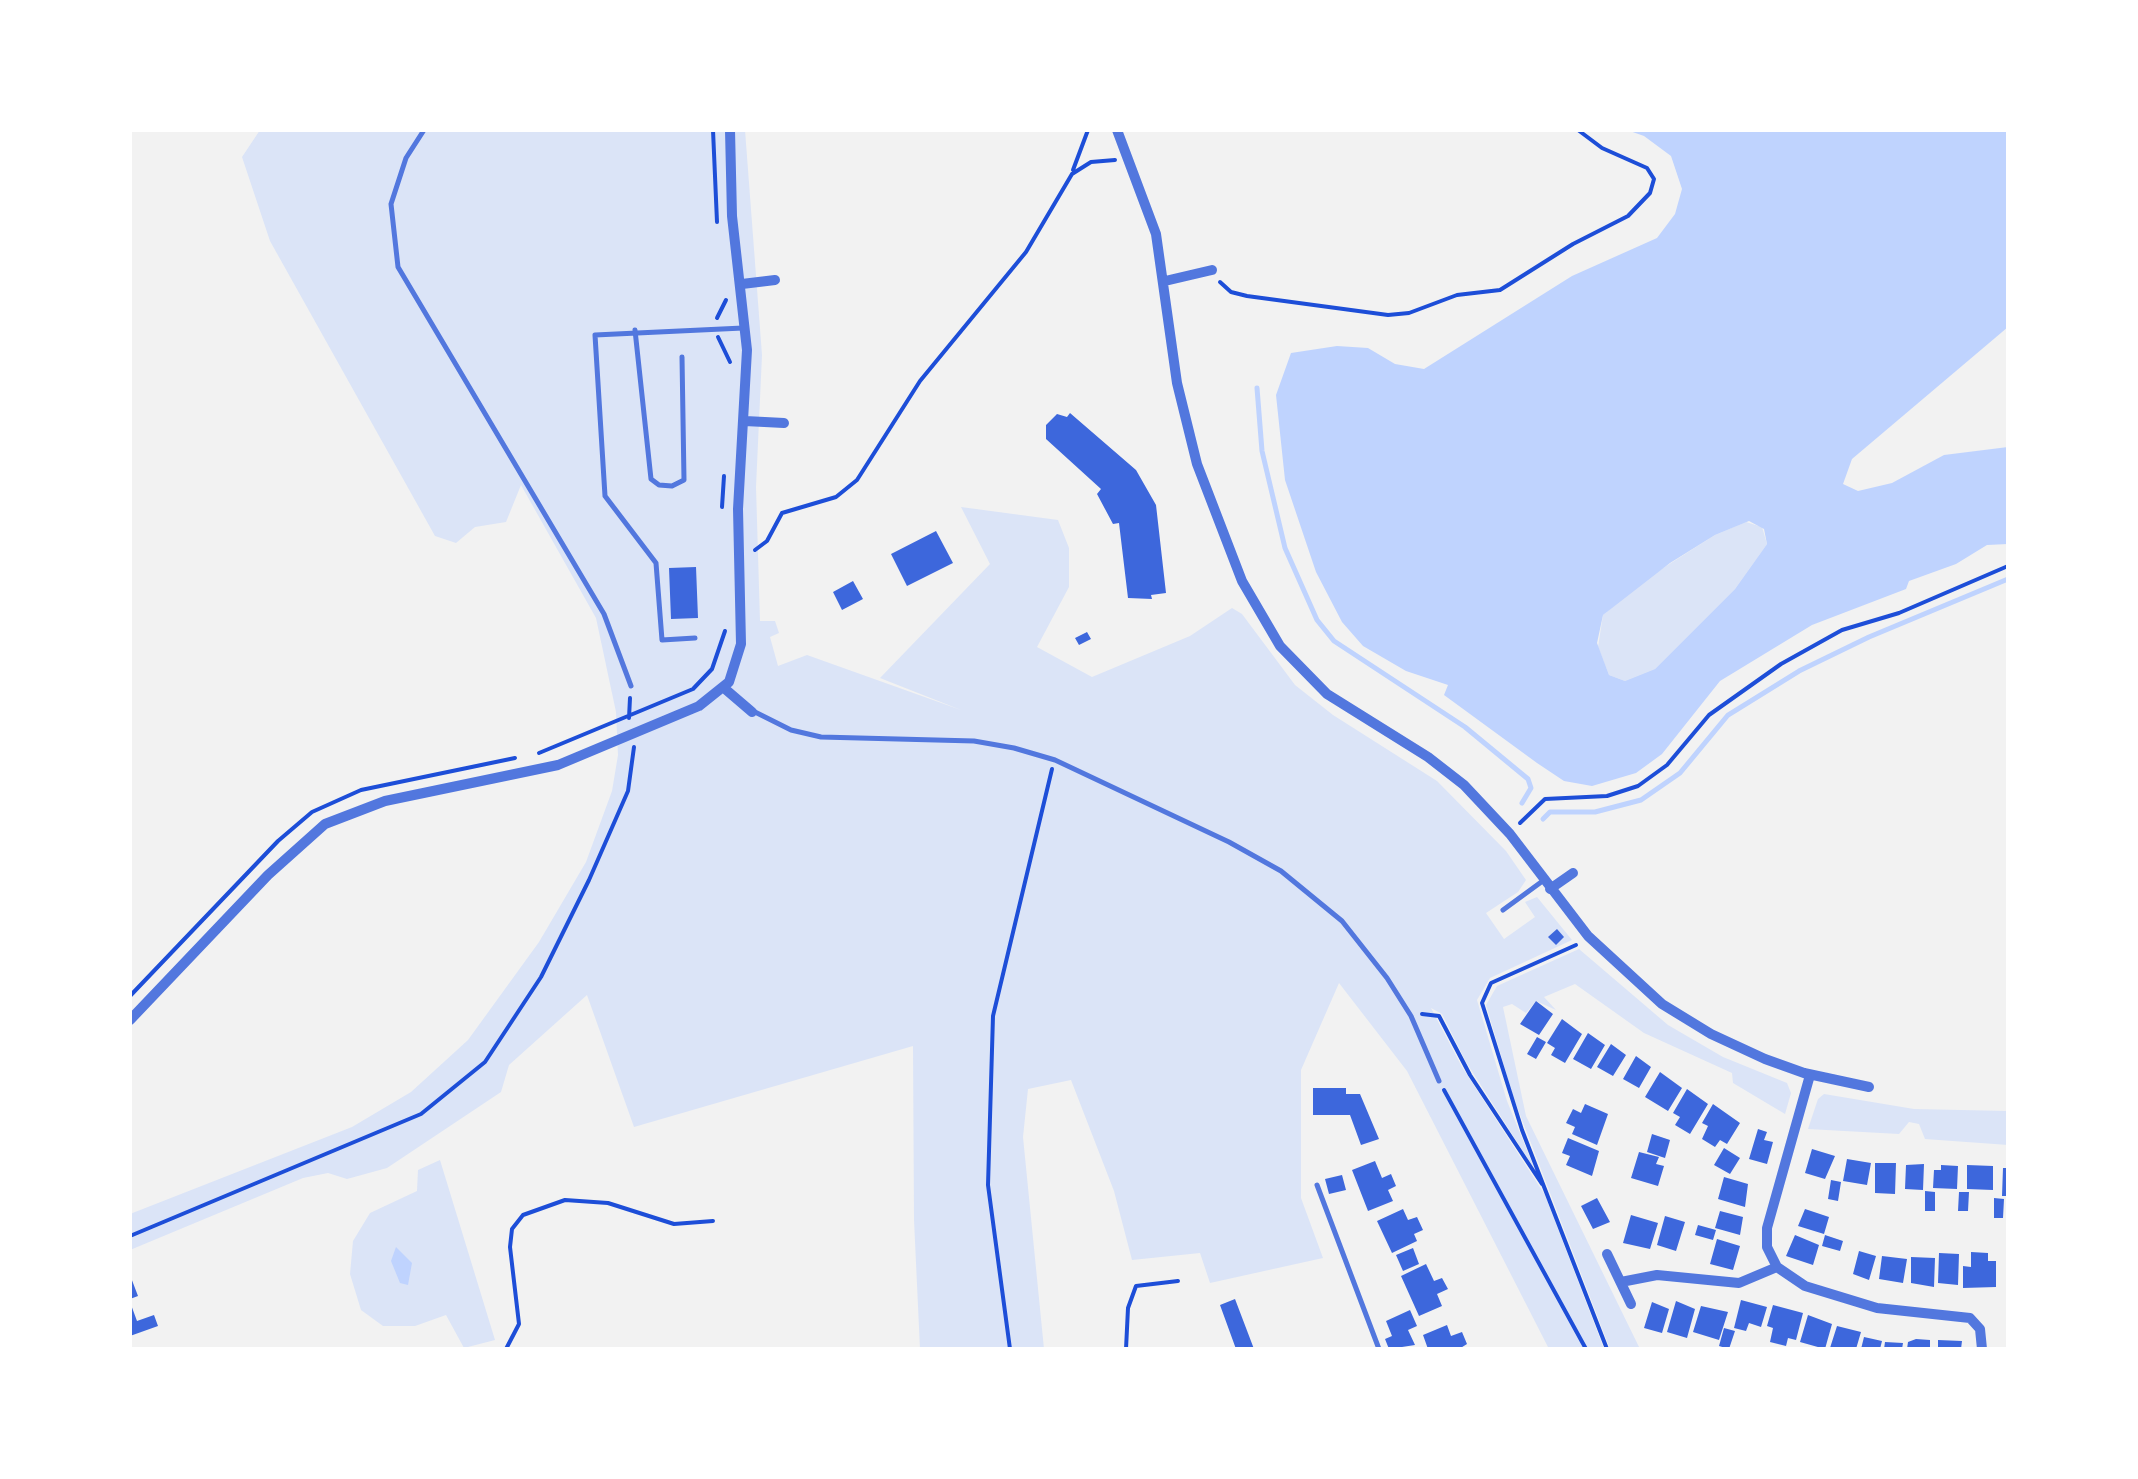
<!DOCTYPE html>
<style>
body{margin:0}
#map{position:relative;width:2138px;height:1479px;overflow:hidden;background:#f2f2f2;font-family:Rubik,sans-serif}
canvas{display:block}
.frame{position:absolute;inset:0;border:132px solid #fff;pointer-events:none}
</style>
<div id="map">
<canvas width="2138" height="1479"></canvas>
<div class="frame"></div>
</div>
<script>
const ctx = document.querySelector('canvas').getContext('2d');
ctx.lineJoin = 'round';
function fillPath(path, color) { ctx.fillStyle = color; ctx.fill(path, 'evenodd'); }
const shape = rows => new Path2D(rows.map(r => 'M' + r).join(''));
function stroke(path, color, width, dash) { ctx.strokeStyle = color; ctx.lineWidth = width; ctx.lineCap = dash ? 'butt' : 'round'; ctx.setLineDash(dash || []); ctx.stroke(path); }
fillPath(shape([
 [260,130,745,130,762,355,756,487,760,621,775,621,779,633,770,637,778,666,807,655,961,710,880,678,990,564,961,507,1058,520,1069,548,1069,587,1037,647,1092,677,1190,636,1232,608,1242,614,1295,685,1333,715,1437,781,1506,851,1526,880,1518,892,1486,913,1504,939,1535,917,1525,902,1537,897,1572,940,1490,978,1477,1000,1507,1101,1535,1170,1466,1062,1442,1014,1431,1008,1462,1067,1545,1195,1604,1349,1549,1349,1407,1071,1339,983,1301,1070,1301,1198,1323,1258,1210,1283,1200,1253,1132,1260,1114,1191,1071,1080,1028,1089,1023,1137,1044,1349,920,1349,914,1220,913,1046,634,1127,587,995,509,1065,501,1092,387,1168,347,1179,328,1173,303,1178,130,1250,130,1214,352,1127,411,1092,468,1040,539,942,586,862,612,791,618,755,616,712,596,618,521,485,506,522,475,527,456,543,435,536,270,241,242,157],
 [1746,522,1762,527,1767,544,1735,589,1655,669,1625,681,1609,675,1598,647,1603,615,1638,584,1715,535],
 [1579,949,1668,1025,1723,1057,1787,1083,1791,1093,1785,1114,1733,1083,1732,1073,1644,1033,1575,984,1544,997,1556,1010,1536,1001,1526,1013,1512,1004,1503,1007,1526,1116,1640,1349,1610,1349,1514,1099,1486,1005,1497,986],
 [1824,1094,1914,1109,2008,1111,2008,1145,1925,1139,1919,1124,1909,1122,1899,1134,1808,1129,1818,1099],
 [440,1160,495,1340,464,1348,446,1315,415,1326,383,1326,361,1310,350,1274,353,1241,370,1213,417,1191,418,1170]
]), '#dbe4f7');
fillPath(shape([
 [1627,130,2008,130,2008,327,1852,459,1843,484,1858,491,1892,483,1944,455,2008,447,2008,544,1987,545,1956,564,1909,581,1906,589,1812,625,1720,681,1662,754,1636,773,1592,786,1564,781,1537,763,1444,695,1448,685,1406,671,1363,646,1342,622,1316,572,1285,480,1276,395,1291,353,1337,346,1368,348,1395,364,1424,369,1572,276,1657,238,1675,214,1682,189,1671,156,1644,136],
 [1749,521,1764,529,1767,544,1735,589,1655,669,1625,681,1609,675,1597,643,1603,615,1670,563,1715,535],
 [396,1247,412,1263,408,1285,400,1283,391,1261]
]), '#bfd3fe');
stroke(shape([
 [1257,388,1262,451,1285,548,1317,620,1334,641,1465,727,1528,779,1531,788,1522,803],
 [1543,819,1550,812,1595,812,1641,800,1680,773,1728,715,1799,671,1869,637,2008,579]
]), '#bfd3fe', 5);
fillPath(shape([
 [1070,413,1136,470,1156,505,1166,593,1151,595,1152,599,1128,598,1119,523,1113,524,1097,494,1101,489,1046,439,1046,425,1057,414,1067,417],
 [936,531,953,563,907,586,891,554],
 [696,567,698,618,671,619,669,568],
 [853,581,863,599,842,610,833,592],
 [1087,632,1091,639,1079,645,1075,638],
 [1557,929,1564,937,1556,945,1548,937],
 [1536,1001,1553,1014,1539,1035,1520,1024],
 [1562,1019,1582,1034,1565,1063,1551,1055,1555,1048,1547,1043],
 [1588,1033,1605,1045,1591,1069,1573,1059],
 [1537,1037,1546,1042,1536,1059,1527,1054],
 [1611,1044,1626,1055,1613,1076,1597,1067],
 [1636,1056,1651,1067,1639,1088,1623,1079],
 [1660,1072,1682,1088,1668,1111,1645,1097],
 [1313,1088,1346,1088,1346,1094,1360,1094,1379,1139,1361,1145,1350,1115,1313,1115],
 [1687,1089,1708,1104,1690,1134,1675,1125,1680,1117,1673,1113],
 [1585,1104,1608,1114,1597,1145,1572,1134,1575,1127,1566,1123,1573,1109,1581,1113],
 [1713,1104,1740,1123,1727,1144,1720,1140,1715,1147,1702,1139,1708,1126,1702,1123],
 [1758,1129,1767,1132,1764,1140,1773,1142,1767,1164,1749,1159],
 [1652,1134,1670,1140,1665,1158,1647,1152],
 [1568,1138,1599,1151,1592,1176,1566,1165,1570,1156,1562,1153],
 [1724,1148,1740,1158,1730,1174,1714,1165],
 [1812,1149,1835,1156,1825,1179,1805,1173],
 [1639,1152,1659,1157,1656,1164,1664,1166,1658,1186,1631,1178],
 [1847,1159,1871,1163,1867,1185,1843,1181],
 [1375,1161,1382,1178,1391,1174,1396,1186,1388,1190,1393,1201,1368,1211,1352,1170],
 [1875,1163,1896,1163,1895,1194,1875,1193],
 [1924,1164,1923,1190,1905,1189,1906,1165],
 [1941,1165,1958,1166,1957,1189,1933,1188,1934,1170,1941,1170],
 [1967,1165,1993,1166,1993,1190,1967,1189],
 [2003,1168,2008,1168,2008,1196,2002,1196],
 [1342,1175,1346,1190,1329,1194,1325,1179],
 [1724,1177,1748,1184,1745,1207,1718,1199],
 [1831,1180,1841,1182,1838,1201,1828,1199],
 [1925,1191,1935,1192,1935,1211,1925,1211],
 [1959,1192,1969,1192,1968,1211,1958,1211],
 [1597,1198,1610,1222,1593,1229,1581,1206],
 [1994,1198,2004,1199,2003,1218,1994,1218],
 [1403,1209,1408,1220,1417,1217,1423,1230,1414,1234,1417,1241,1392,1253,1377,1221],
 [1805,1209,1829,1217,1824,1234,1798,1226],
 [1720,1211,1743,1217,1740,1235,1715,1228],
 [1631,1215,1658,1223,1650,1249,1623,1243],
 [1665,1216,1685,1222,1676,1251,1657,1245],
 [1698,1225,1716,1230,1713,1240,1695,1235],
 [1795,1235,1819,1245,1813,1265,1786,1256],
 [1825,1235,1843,1241,1840,1251,1822,1246],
 [1717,1239,1740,1246,1733,1270,1710,1264],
 [1413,1248,1419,1264,1403,1271,1396,1255],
 [1859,1251,1876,1256,1869,1280,1853,1274],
 [1971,1252,1988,1253,1988,1261,1996,1261,1996,1287,1963,1288,1963,1266,1971,1267],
 [1939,1253,1959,1254,1958,1285,1938,1283],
 [1882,1256,1907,1259,1903,1283,1879,1279],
 [1911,1257,1935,1258,1934,1287,1911,1283],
 [1426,1264,1434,1281,1442,1278,1448,1289,1437,1294,1442,1306,1419,1316,1401,1276],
 [130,1275,138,1296,130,1299],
 [1235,1299,1254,1349,1236,1349,1220,1305],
 [1741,1300,1767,1307,1761,1327,1749,1323,1746,1331,1734,1328],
 [1676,1301,1695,1309,1687,1338,1667,1332],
 [130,1302,137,1321,154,1315,158,1326,130,1336],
 [1652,1302,1669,1309,1662,1333,1644,1328],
 [1773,1305,1803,1313,1796,1340,1788,1338,1786,1346,1770,1342,1773,1328,1767,1326],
 [1701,1306,1728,1312,1719,1340,1693,1332],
 [1410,1310,1417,1326,1408,1330,1415,1345,1389,1349,1385,1339,1392,1336,1386,1321],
 [1808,1315,1832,1324,1825,1349,1800,1342],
 [1447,1325,1451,1336,1462,1332,1467,1344,1459,1349,1428,1349,1423,1335],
 [1837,1326,1861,1332,1856,1349,1830,1348],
 [1724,1328,1735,1331,1729,1349,1719,1346],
 [1864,1337,1882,1341,1880,1349,1861,1349],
 [1916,1339,1930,1340,1930,1349,1907,1349,1908,1342],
 [1938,1340,1962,1341,1961,1349,1938,1349],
 [1885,1342,1903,1343,1902,1349,1884,1349]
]), '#3d67dc');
stroke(shape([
 [713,130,717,222],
 [1073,170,1088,130],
 [1220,282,1231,292,1247,296,1388,315,1409,313,1457,295,1500,290,1573,244,1628,216,1650,193,1654,179,1647,168,1602,148,1578,130],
 [717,318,726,300],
 [718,337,730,362],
 [722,507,724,476],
 [755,550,767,541,782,513,836,497,857,480,920,381,1026,252,1072,174,1091,162,1115,160],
 [629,718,630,698],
 [539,753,693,689,712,669,725,631],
 [1520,823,1545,799,1607,796,1638,786,1667,765,1709,715,1781,664,1842,630,1899,613,2008,566],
 [1576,945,1491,983,1482,1003,1522,1130,1607,1349],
 [130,996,278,841,312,812,361,790,515,758],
 [1422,1014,1439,1016,1470,1075,1542,1184],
 [1444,1090,1586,1349],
 [130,1236,421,1114,485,1062,541,977,589,880,628,791,634,747],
 [506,1349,519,1324,510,1247,512,1229,523,1215,565,1200,608,1203,674,1224,713,1221],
 [1010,1349,988,1185,993,1016,1052,769],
 [1126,1349,1128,1308,1136,1286,1178,1281]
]), '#1d4ed8', 4);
stroke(shape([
 [424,130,406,158,391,204,398,267,604,614,631,686],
 [635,330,651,479,659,485,672,486,684,480,682,357],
 [695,638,662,640,656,563,605,496,595,335,743,328],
 [755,712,791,730,821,737,974,741,1014,748,1055,760,1229,842,1281,871,1342,921,1387,978,1411,1016,1439,1081],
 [1503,910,1544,880],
 [1317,1185,1379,1349]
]), '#5277de', 5);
stroke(shape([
 [1117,130,1156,234,1177,383,1197,464,1242,581,1280,646,1327,694,1428,757,1464,785,1510,834,1588,936,1662,1004,1711,1034,1765,1059,1804,1073,1869,1087],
 [1165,281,1212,270],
 [742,284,775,280],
 [745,421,784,423],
 [724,688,752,712],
 [1550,889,1573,873],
 [130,1020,268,875,325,824,385,801,558,765,699,706,729,682,741,644,738,509,747,350,732,216,730,130],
 [1810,1075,1767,1228,1767,1247,1777,1267,1805,1286,1877,1308,1970,1318,1980,1329,1982,1349],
 [1607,1254,1631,1304],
 [1621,1282,1657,1275,1739,1283,1777,1267]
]), '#5277de', 10);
</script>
